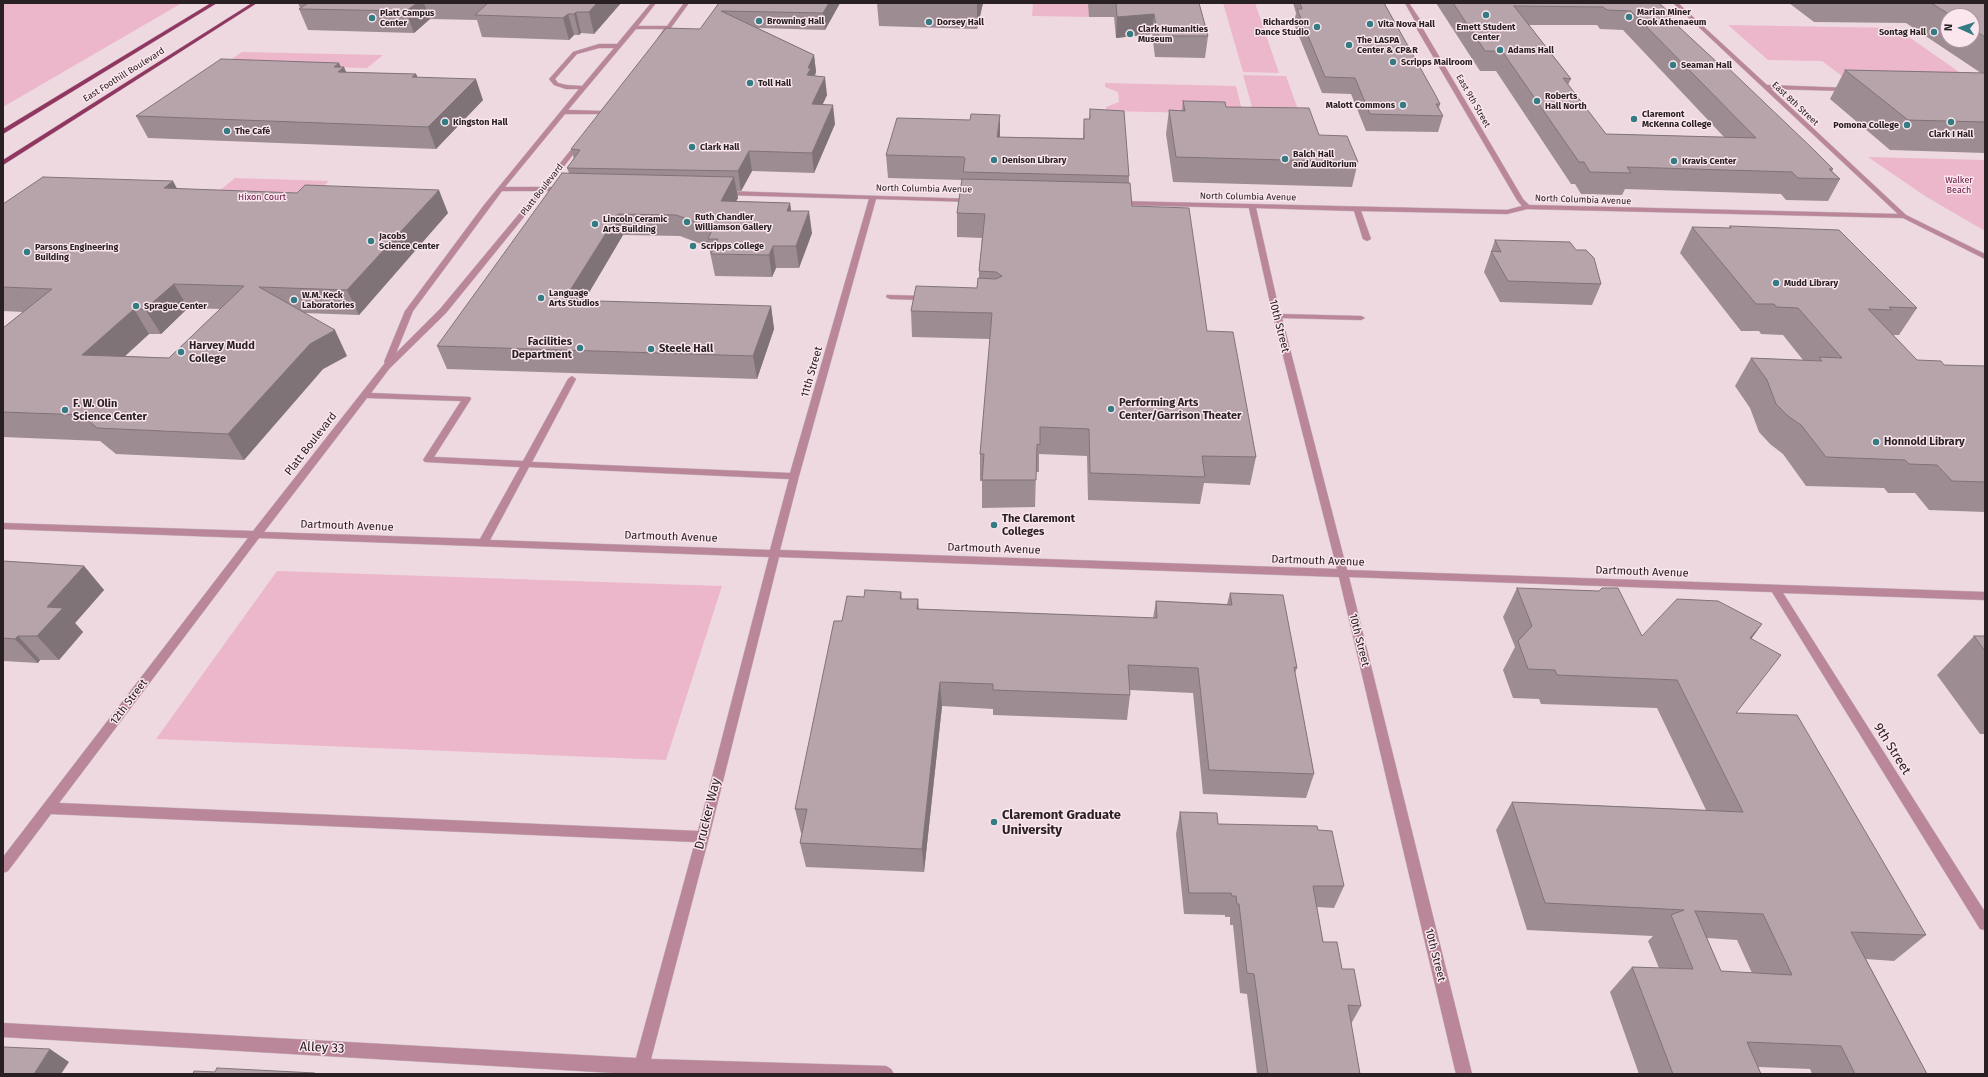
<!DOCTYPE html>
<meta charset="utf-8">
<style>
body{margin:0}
#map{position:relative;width:1988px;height:1077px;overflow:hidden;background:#eed9e1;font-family:"Fira Sans",sans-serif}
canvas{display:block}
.frame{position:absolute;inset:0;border:4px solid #282023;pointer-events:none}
.north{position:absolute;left:1940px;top:8px;width:40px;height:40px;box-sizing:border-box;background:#fbe6ee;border:1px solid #a7979d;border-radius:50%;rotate:273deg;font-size:11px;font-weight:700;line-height:16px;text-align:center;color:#282023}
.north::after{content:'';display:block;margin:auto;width:14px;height:18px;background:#347c83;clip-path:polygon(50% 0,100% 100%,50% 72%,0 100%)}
</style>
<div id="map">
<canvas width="1988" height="1077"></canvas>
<div class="frame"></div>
<div class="north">N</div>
</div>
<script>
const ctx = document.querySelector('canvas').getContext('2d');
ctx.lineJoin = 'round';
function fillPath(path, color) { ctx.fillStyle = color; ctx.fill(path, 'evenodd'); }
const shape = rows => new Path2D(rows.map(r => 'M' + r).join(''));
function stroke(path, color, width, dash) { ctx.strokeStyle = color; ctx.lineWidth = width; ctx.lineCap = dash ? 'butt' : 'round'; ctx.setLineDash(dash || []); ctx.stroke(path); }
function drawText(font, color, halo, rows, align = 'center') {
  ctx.font = font + ' "Fira Sans",sans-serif'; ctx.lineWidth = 3; ctx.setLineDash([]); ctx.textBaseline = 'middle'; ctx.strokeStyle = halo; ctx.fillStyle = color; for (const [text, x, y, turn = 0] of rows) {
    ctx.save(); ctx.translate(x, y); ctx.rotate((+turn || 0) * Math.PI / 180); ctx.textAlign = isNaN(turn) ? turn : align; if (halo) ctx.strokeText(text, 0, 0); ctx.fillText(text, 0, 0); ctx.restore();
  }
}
fillPath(shape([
 [3,3,182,3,3,107],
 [1033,3,1092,3,1093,17,1032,16],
 [1223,3,1255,3,1279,73,1243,72],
 [1728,25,1896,28,1972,81,1846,79,1822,61,1768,60],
 [242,52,383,55,367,68,223,65],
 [1243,75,1286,76,1300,115,1254,114],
 [1105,83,1236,86,1243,114,1106,111,1106,107,1119,102,1118,92,1105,87],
 [1868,157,1985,160,1985,231,1925,196],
 [235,178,329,181,292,216,193,212],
 [277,571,722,586,666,760,156,739]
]), '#ecb7cb');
const minor = shape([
 [651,3,656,3,638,26,667,26,684,3,689,3,662,40,657,39,664,29,636,29,568,110,603,111,605,112,605,114,565,114,505,187,541,187,578,141,582,141,582,143,548,187,562,187,565,189,564,190,545,191,446,313,389,369,371,393,470,397,471,399,434,457,523,461,568,379,572,376,576,379,532,462,790,473,869,199,724,195,721,193,724,191,974,199,975,200,972,202,876,199,799,476,780,550,1337,569,1273,316,1249,208,1118,205,1115,203,1118,201,1507,210,1522,206,1517,200,1414,24,1415,21,1405,3,1409,3,1421,21,1420,24,1523,199,1529,205,1898,214,1673,3,1678,3,1767,85,1850,88,1851,89,1848,91,1771,89,1906,215,1985,254,1985,259,1903,218,1527,209,1507,214,1361,211,1371,239,1367,241,1363,239,1354,211,1256,208,1280,314,1361,316,1365,318,1361,320,1282,318,1347,570,1985,592,1985,600,1783,593,1985,912,1985,930,1980,929,1772,592,1349,577,1472,1074,1456,1074,1339,577,779,557,709,837,651,1059,886,1066,891,1069,894,1074,631,1074,3,1037,3,1023,636,1058,695,842,51,814,8,871,3,873,3,857,248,538,3,529,3,523,253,531,385,363,384,362,405,311,484,205,579,89,566,89,554,85,549,79,550,78,573,52,599,44,617,44,651,3],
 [599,48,614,48,582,86,566,85,558,83,555,79,577,54,599,48],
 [502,191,538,191,440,309,396,353,413,311,502,191],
 [367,398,461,401,423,460,425,462,520,467,480,539,264,532,367,398],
 [529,467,789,479,770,550,490,540,529,467],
 [259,538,769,557,698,831,59,803,259,538],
 [887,295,926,296,930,298,926,300,890,299,886,297,887,295]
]);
const major = shape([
 [211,3,217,3,3,134,3,129,211,3],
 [252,3,257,3,3,165,3,160,252,3]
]);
stroke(minor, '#cab8bf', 1);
stroke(major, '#cab8bf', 1);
fillPath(minor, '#b9869a');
fillPath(major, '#903661');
fillPath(shape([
 [298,3,621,3,594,34,581,33,579,35,574,35,569,40,482,37,477,20,430,19,414,33,308,30,299,9,300,8],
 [719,3,840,3,825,30,758,28,814,55,816,72,815,76,827,95,822,105,835,124,814,173,752,171,741,191,737,191,738,198,736,201,790,203,791,211,812,233,799,268,776,268,772,277,715,276,709,247,680,236,623,235,584,301,771,306,774,329,757,379,447,369,437,346,569,173,567,168,574,159,571,149,700,29],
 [877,3,983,3,977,29,879,26],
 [1088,3,1199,3,1208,36,1205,58,1155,57,1152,34,1116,38,1114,17,1089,17],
 [1293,3,1384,3,1440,104,1439,108,1443,116,1438,132,1366,131,1351,94,1322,93,1294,24,1296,13],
 [1436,3,1659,3,1672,15,1670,19,1833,169,1832,171,1840,179,1828,201,1786,200,1781,194,1625,189,1622,195,1581,194,1575,184,1571,184,1496,71,1480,71],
 [1529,25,1597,25,1600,29,1623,30,1724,137,1606,134,1568,85,1571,79],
 [1789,3,1985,3,1985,153,1890,150,1830,99,1845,70,1981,73,1906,23,1814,22],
 [1948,16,1972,16,1972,40,1948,40],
 [341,67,346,72,416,74,418,78,483,100,436,149,148,138,136,116],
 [1183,101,1226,107,1319,135,1358,162,1352,187,1173,182,1166,134,1169,110,1182,110],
 [1090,109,1129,176,1129,183,1132,206,1207,331,1256,457,1250,485,1204,483,1200,504,1088,500,1087,456,1039,454,1039,472,1036,472,1035,507,982,508,982,481,980,481,980,454,990,339,912,337,911,311,977,288,979,278,979,271,982,238,957,237,957,213,962,180,888,178,886,155,1000,137,1083,138,1084,119,1089,119],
 [177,189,448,213,359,315,304,313,347,356,323,369,244,460,116,454,100,441,3,437,3,328,23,312,3,311,3,204],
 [188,308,220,309,169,358,125,356,149,334,161,334],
 [1730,226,1917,308,1899,335,1893,335,1917,360,1944,365,1985,366,1985,512,1929,510,1915,493,1888,493,1884,488,1806,486,1783,454,1770,444,1759,432,1750,408,1735,386,1751,358,1803,360,1783,335,1761,334,1759,331,1741,331,1680,253,1692,227,1729,228],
 [1495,240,1576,250,1601,284,1592,305,1500,302,1484,272],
 [3,561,84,566,104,590,75,623,83,632,59,660,40,660,38,663,3,661],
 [1517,588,1642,636,1762,624,1751,639,1736,713,1926,935,1894,961,1866,959,1927,1074,1812,1074,1810,1069,1758,1067,1761,1074,1639,1074,1610,992,1632,967,1659,968,1648,941,1653,936,1527,930,1496,830,1512,802,1706,810,1657,708,1541,704,1539,699,1513,698,1503,670,1515,647,1503,617],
 [1707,938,1737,940,1752,973,1721,971],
 [901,592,902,599,919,609,1153,618,1156,601,1227,604,1230,593,1297,668,1295,673,1314,774,1306,798,1203,794,1193,693,1130,690,1130,695,1127,720,993,715,993,709,942,706,924,872,806,867,800,843,802,833,801,833,795,809,842,621,864,597],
 [1974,636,1985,636,1985,734,1980,734,1937,675],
 [1180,812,1218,824,1318,830,1344,886,1334,908,1317,907,1323,942,1342,969,1361,1006,1351,1024,1360,1074,1257,1074,1247,994,1240,993,1233,925,1230,925,1230,917,1225,917,1225,915,1184,914,1176,834]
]), '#9d8d93');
fillPath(shape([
 [417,3,424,3,430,19,414,33,406,11],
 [597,3,621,3,594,34,589,12],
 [829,3,840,3,825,30,823,13],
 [977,3,983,3,977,29],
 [576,12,581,33,579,35,574,14],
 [568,14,574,35,569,40,563,18],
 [1154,14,1152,34,1116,38,1117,17],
 [814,55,816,72,812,81,807,75,808,68],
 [339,63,342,69,344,67,353,88,346,93,334,67],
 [416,74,424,95,412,77],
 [825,77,827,95,814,123,812,104],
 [476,79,483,100,436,149,428,127],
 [833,105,835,124,814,173,812,153],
 [1000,115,1000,138,997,137],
 [749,151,752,171,741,191,738,171],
 [734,177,738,198,725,222,721,201],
 [173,181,186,205,164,188],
 [439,190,448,213,359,315,347,290],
 [790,203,793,224,787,211],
 [809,211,812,233,799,268,796,246],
 [618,214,623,235,571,323,564,300],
 [773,246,776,268,772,277,769,255],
 [174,284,188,308,161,334,145,309],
 [771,306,774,329,757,379,753,356],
 [134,309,149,334,99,380,82,355],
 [335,330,347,356,323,369,244,460,228,434,310,344],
 [84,566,104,590,75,623,83,632,59,660,37,636,47,607],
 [918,599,920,624,917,609],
 [1762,624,1741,653,1750,638],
 [18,636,40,660,38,663,15,639],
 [940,682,942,706,924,872,922,849],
 [50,1049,69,1062,61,1074,34,1074]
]), '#807378');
const building = shape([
 [308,3,417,3,406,11,299,9,308,3],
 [488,3,597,3,589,12,576,12,574,14,568,14,563,18,475,15,488,3],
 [719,3,829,3,823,13,721,11,814,55,808,68,811,68,807,75,825,77,812,104,833,105,812,153,749,151,738,171,567,168,580,150,571,149,666,28,700,29,719,3],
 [1116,3,1199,3,1208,36,1158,36,1154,14,1117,17,1116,3],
 [1300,3,1384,3,1436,96,1440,104,1436,104,1443,116,1370,114,1355,78,1325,77,1297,9,1302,9,1300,3],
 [1453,3,1659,3,1672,15,1666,15,1719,64,1724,64,1812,148,1833,169,1829,169,1840,179,1798,178,1792,172,1627,167,1631,173,1590,172,1584,162,1579,162,1502,51,1485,51,1453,3],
 [1514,6,1603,7,1607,10,1631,11,1756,138,1606,134,1563,78,1571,79,1514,6],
 [1931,3,1985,3,1985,37,1972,29,1972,16,1952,16,1931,3],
 [221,59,339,63,334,67,344,67,338,72,416,74,412,77,476,79,428,127,136,116,221,59],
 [1845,70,1985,73,1985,122,1908,120,1845,70],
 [1183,101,1225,102,1226,107,1309,108,1319,135,1347,136,1358,162,1176,157,1169,110,1185,111,1183,101],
 [1090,109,1124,111,1129,176,963,172,965,159,964,157,886,155,897,118,970,120,971,114,1000,115,997,137,1084,139,1084,119,1090,119,1090,109],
 [562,173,734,177,721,201,790,203,787,211,809,211,796,246,773,246,769,255,711,254,718,239,708,239,713,228,676,215,618,214,564,300,771,306,753,356,437,346,562,173],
 [43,177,173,181,164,188,297,193,305,185,439,190,347,290,259,287,335,330,310,344,228,434,97,428,82,415,3,412,3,328,52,289,3,287,3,204,43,177],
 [174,284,244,286,169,358,82,355,134,309,145,309,174,284],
 [962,179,1130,183,1132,206,1189,208,1207,331,1233,332,1256,457,1202,456,1205,477,1090,473,1089,429,1040,427,1040,445,1037,444,1036,480,982,480,984,454,980,454,992,313,911,311,916,286,977,288,978,278,996,279,1002,276,996,272,979,271,985,214,957,213,962,179],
 [1730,226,1839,230,1917,308,1889,307,1892,310,1868,309,1917,360,1941,361,1944,365,1985,366,1985,482,1952,481,1937,465,1909,464,1905,460,1826,457,1801,425,1788,416,1776,404,1767,380,1751,358,1822,361,1819,357,1842,358,1798,308,1776,307,1774,304,1756,304,1692,227,1731,228,1730,226],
 [1495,240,1570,242,1576,250,1586,250,1594,258,1601,284,1508,281,1491,251,1501,252,1495,240],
 [3,561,84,566,47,607,63,608,37,636,18,636,15,639,3,638,3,561],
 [1517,588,1599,591,1602,588,1618,588,1642,636,1677,599,1718,601,1762,624,1750,638,1781,655,1736,713,1797,715,1926,935,1851,932,1927,1074,1855,1074,1841,1046,1747,1042,1761,1074,1673,1074,1632,967,1693,969,1671,915,1684,910,1545,903,1512,802,1743,812,1677,680,1557,675,1555,670,1528,669,1518,641,1532,626,1517,588],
 [1695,911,1763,914,1792,975,1721,971,1695,911],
 [865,590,901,592,900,599,918,599,917,609,1157,618,1156,601,1232,605,1230,593,1283,595,1297,668,1294,667,1314,774,1209,770,1198,668,1128,665,1130,695,993,690,993,684,940,682,922,849,800,843,807,809,795,809,834,621,842,621,847,596,864,597,865,590],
 [1974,636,1985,636,1985,651,1974,636],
 [1180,812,1217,813,1218,824,1317,826,1318,830,1332,831,1344,886,1313,886,1323,942,1337,942,1342,969,1354,969,1361,1006,1348,1005,1360,1074,1268,1074,1254,974,1247,973,1239,904,1237,904,1236,896,1232,896,1231,893,1189,893,1180,812],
 [3,1047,50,1049,34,1074,3,1074,3,1047],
 [217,1068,315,1073,314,1074,193,1074,194,1071,215,1072,217,1068]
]);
fillPath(building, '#b7a4ab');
stroke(building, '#807378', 1);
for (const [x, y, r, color] of [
 [1486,15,4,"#347c83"],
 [1629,17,4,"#347c83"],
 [372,18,4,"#347c83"],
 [759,21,4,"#347c83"],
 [929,22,4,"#347c83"],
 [1370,24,4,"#347c83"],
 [1317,27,4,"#347c83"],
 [1934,32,4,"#347c83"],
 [1130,34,4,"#347c83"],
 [1349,45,4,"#347c83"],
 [1500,50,4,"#347c83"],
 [1393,62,4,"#347c83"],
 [1673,65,4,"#347c83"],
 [750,83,4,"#347c83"],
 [1537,101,4,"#347c83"],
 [1403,105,4,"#347c83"],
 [1634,119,4,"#347c83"],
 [445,122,4,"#347c83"],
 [1951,122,4,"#347c83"],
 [1907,125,4,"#347c83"],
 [227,131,4,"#347c83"],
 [692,147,4,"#347c83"],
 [1285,159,4,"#347c83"],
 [994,160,4,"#347c83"],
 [1674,161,4,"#347c83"],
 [687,222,4,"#347c83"],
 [595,224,4,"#347c83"],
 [371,241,4,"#347c83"],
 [693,246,4,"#347c83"],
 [27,252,4,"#347c83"],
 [1776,283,4,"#347c83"],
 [541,298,4,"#347c83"],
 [294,300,4,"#347c83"],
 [136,306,4,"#347c83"],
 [580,348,4,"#347c83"],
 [651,349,4,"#347c83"],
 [181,352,4,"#347c83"],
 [1111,409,4,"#347c83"],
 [65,410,4,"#347c83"],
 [1876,442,4,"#347c83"],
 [994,525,4,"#347c83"],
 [994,822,4,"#347c83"]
]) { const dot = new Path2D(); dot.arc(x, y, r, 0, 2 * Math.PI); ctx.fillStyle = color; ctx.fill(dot); stroke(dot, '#fbe6ee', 1.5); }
drawText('bold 9px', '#282023', '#fbe6ee', [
 ["Marian Miner",1637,12],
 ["Cook Athenaeum",1637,22],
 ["Platt Campus",380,13],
 ["Center",380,23],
 ["Browning Hall",767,21],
 ["Dorsey Hall",937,22],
 ["Richardson",1309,22,"right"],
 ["Dance Studio",1309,32,"right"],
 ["Vita Nova Hall",1378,24],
 ["Emett Student",1486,27,"center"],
 ["Center",1486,37,"center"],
 ["Clark Humanities",1138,29],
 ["Museum",1138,39],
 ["Sontag Hall",1926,32,"right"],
 ["The LASPA",1357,40],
 ["Center & CP&R",1357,50],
 ["Adams Hall",1508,50],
 ["Scripps Mailroom",1401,62],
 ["Seaman Hall",1681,65],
 ["Toll Hall",758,83],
 ["Roberts",1545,96],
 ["Hall North",1545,106],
 ["Malott Commons",1395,105,"right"],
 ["Claremont",1642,114],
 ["McKenna College",1642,124],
 ["Kingston Hall",453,122],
 ["Pomona College",1899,125,"right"],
 ["The Café",235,131],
 ["Clark I Hall",1951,134,"center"],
 ["Clark Hall",700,147],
 ["Balch Hall",1293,154],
 ["and Auditorium",1293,164],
 ["Denison Library",1002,160],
 ["Kravis Center",1682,161],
 ["Ruth Chandler",695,217],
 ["Williamson Gallery",695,227],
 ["Lincoln Ceramic",603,219],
 ["Arts Building",603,229],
 ["Jacobs",379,236],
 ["Science Center",379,246],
 ["Scripps College",701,246],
 ["Parsons Engineering",35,247],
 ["Building",35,257],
 ["Mudd Library",1784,283],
 ["Language",549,293],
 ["Arts Studios",549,303],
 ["W.M. Keck",302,295],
 ["Laboratories",302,305],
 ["Sprague Center",144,306]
], 'left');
drawText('9px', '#282023', '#fbe6ee', [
 ["East Foothill Boulevard",124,75,-32],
 ["East 9th Street",1473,101,60],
 ["East 8th Street",1795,104,43],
 ["North Columbia Avenue",924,189,1],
 ["Platt Boulevard",542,190,-52],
 ["North Columbia Avenue",1248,197,1],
 ["North Columbia Avenue",1583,200,2]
]);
drawText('9px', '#671440', '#fbe6ee', [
 ["Walker",1959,180],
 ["Beach",1959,190],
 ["Hixon Court",262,197]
]);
drawText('11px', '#282023', '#fbe6ee', [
 ["10th Street",1279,326,76],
 ["11th Street",812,372,-74],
 ["Platt Boulevard",311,444,-52],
 ["Dartmouth Avenue",347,526,2],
 ["Dartmouth Avenue",671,537,2],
 ["Dartmouth Avenue",994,549,2],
 ["Dartmouth Avenue",1318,561,2],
 ["Dartmouth Avenue",1642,572,2],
 ["10th Street",1359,640,76],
 ["12th Street",129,702,-53],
 ["10th Street",1435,955,76]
]);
drawText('bold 11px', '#282023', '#fbe6ee', [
 ["Facilities",572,342,"right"],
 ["Department",572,355,"right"],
 ["Harvey Mudd",189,346],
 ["College",189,359],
 ["Steele Hall",659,349],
 ["Performing Arts",1119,403],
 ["Center/Garrison Theater",1119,416],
 ["F. W. Olin",73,404],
 ["Science Center",73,417],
 ["Honnold Library",1884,442],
 ["The Claremont",1002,519],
 ["Colleges",1002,532]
], 'left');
drawText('13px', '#282023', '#fbe6ee', [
 ["9th Street",1892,749,58],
 ["Drucker Way",708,814,-76],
 ["Alley 33",322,1048,3]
]);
drawText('bold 13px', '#282023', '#fbe6ee', [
 ["Claremont Graduate",1002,815],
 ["University",1002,830]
], 'left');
</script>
